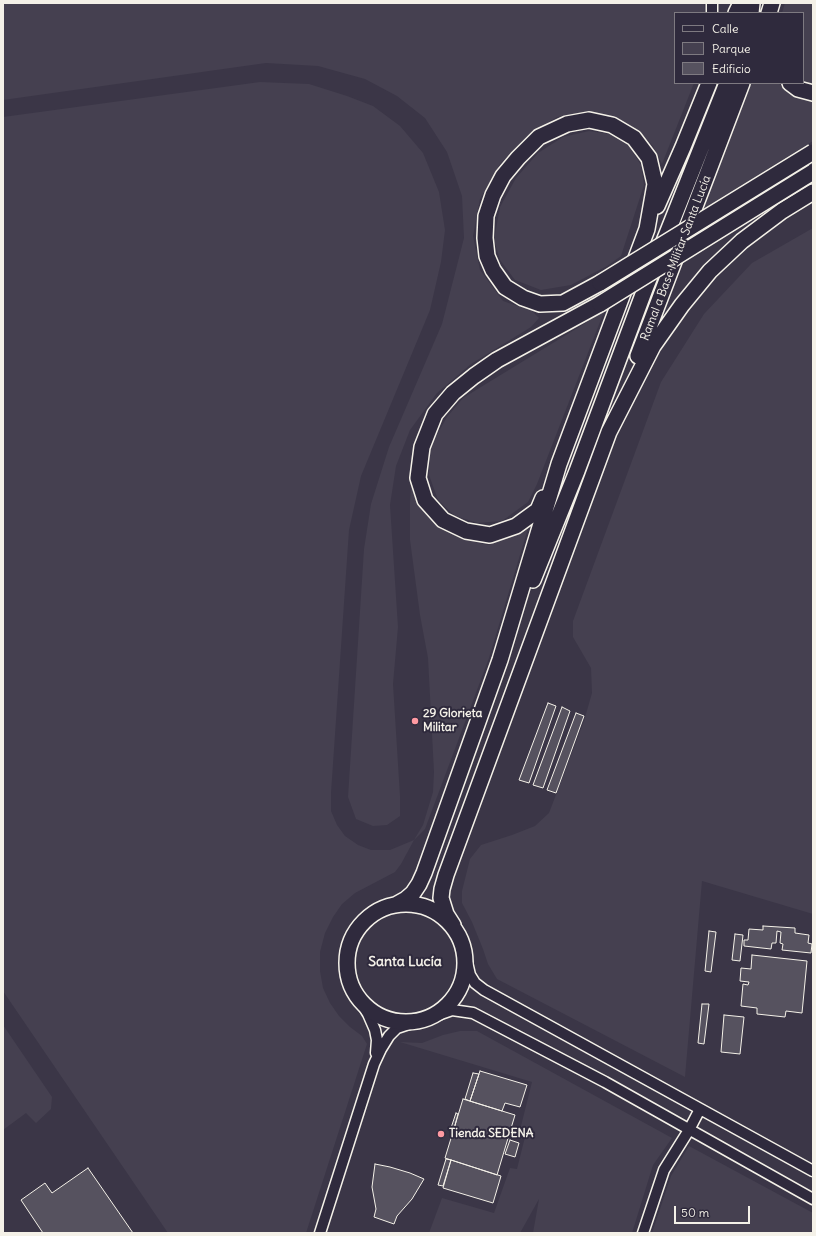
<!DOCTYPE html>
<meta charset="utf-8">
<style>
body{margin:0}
#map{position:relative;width:816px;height:1236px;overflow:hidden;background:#2f2a3d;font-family:Delius,sans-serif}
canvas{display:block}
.frame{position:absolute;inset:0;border:4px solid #f4f1e8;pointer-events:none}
.legend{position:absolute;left:674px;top:12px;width:130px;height:72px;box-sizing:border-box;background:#2f2a3d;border:1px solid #7e7a81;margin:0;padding:5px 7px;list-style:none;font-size:12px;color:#f4f1e8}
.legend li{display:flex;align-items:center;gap:8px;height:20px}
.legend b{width:20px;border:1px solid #7e7a81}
.scale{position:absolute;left:674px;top:1206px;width:76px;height:18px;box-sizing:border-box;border:2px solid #f4f1e8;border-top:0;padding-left:5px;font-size:12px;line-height:14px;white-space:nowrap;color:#f4f1e8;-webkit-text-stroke:3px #2f2a3d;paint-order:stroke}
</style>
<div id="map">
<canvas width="816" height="1236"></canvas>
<div class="frame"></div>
<ul class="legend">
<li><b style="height:5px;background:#2f2a3d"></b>Calle</li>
<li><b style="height:11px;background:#454050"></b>Parque</li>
<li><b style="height:11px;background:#56525f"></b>Edificio</li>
</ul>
<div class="scale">50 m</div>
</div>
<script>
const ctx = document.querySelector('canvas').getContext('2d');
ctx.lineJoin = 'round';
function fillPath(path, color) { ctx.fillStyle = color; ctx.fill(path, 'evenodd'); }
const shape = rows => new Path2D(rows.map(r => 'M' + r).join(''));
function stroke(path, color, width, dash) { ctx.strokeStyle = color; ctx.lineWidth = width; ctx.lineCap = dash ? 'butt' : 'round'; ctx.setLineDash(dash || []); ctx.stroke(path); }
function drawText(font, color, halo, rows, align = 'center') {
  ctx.font = font + ' Delius,sans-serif'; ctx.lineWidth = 4; ctx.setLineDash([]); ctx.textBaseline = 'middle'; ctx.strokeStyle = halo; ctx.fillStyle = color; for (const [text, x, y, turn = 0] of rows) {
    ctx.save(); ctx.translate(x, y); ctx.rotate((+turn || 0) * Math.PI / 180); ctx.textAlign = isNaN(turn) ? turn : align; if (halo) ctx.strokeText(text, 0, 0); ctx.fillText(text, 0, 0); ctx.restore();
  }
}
fillPath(shape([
 [3,3,813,3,813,1233,3,1233],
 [675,13,803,13,803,83,675,83]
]), '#3b3647');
fillPath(shape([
 [3,3,704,3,705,13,675,13,675,83,694,83,662,164,653,146,639,131,614,116,586,112,557,117,527,136,500,164,480,199,473,236,480,270,503,301,532,311,539,318,531,327,471,364,437,393,410,430,396,466,390,505,398,627,393,684,400,796,400,816,387,825,373,826,356,819,348,797,364,549,371,504,389,447,442,324,464,238,462,196,447,152,425,118,397,96,365,79,318,66,266,63,3,100],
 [785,3,813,3,813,85,803,82,803,13,782,13],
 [260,82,309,84,347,96,373,106,400,126,423,153,439,192,445,230,441,262,430,310,361,476,349,530,331,793,331,811,337,825,345,836,358,845,371,850,390,850,414,840,423,825,433,792,434,772,428,658,420,615,410,540,410,502,411,486,418,503,438,526,462,539,488,545,518,534,529,525,489,658,425,829,414,840,401,864,395,872,355,893,342,904,333,917,325,933,320,952,320,971,323,988,330,1003,339,1016,350,1027,362,1036,367,1044,306,1233,168,1233,3,991,3,117],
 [750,83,778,83,794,96,813,102,813,141,701,210],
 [589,131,609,134,628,145,641,165,644,185,621,256,607,266,571,285,541,290,515,280,500,260,494,240,500,207,516,178,538,153,563,137],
 [813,228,813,914,702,881,685,1077,497,979,488,964,483,949,472,922,462,903,462,891,470,859,481,845,512,835,535,826,549,813,584,721,592,693,591,668,573,637,573,621,661,382,704,314,752,263],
 [605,309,537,484,528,502,502,521,478,523,455,516,438,500,429,475,430,447,447,417,463,398,584,324],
 [3,1025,52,1097,51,1109,36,1123,26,1113,3,1130],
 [460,1031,477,1031,672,1138,653,1165,632,1233,533,1233,539,1199,520,1233,429,1233,442,1198,494,1213,510,1168,517,1169,526,1133,520,1130,532,1082,400,1042,422,1043,443,1035],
 [689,1146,813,1213,813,1233,652,1233,671,1176]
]), '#454050');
const building = shape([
 [548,703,556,706,529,783,519,780,548,703],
 [562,707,570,711,543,788,533,785,562,707],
 [576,713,584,716,556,793,547,790,576,713],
 [763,926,795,928,795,933,809,935,808,943,812,944,811,953,782,950,783,944,780,943,781,932,777,931,776,943,772,943,771,949,744,946,744,940,748,940,749,929,763,930,763,926],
 [709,931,716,932,711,972,705,971,709,931],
 [735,934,743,935,740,961,732,960,735,934],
 [752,955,807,961,802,1013,786,1011,785,1017,757,1014,757,1008,741,1006,743,984,748,985,749,982,740,981,741,968,751,969,752,955],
 [702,1004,709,1004,704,1044,698,1043,702,1004],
 [724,1015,744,1017,740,1054,721,1052,724,1015],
 [480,1071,527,1085,520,1107,505,1103,502,1111,470,1101,480,1071],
 [473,1073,479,1074,470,1101,465,1099,473,1073],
 [463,1099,515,1115,497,1175,445,1158,463,1099],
 [456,1113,458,1114,454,1129,451,1128,456,1113],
 [510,1140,519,1143,515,1157,505,1154,510,1140],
 [446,1159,451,1160,443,1186,438,1185,446,1159],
 [451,1160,501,1176,493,1203,443,1188,451,1160],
 [375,1164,390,1167,410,1173,424,1179,412,1199,397,1216,394,1224,374,1217,376,1209,372,1187,375,1164],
 [88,1168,133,1233,43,1233,21,1200,45,1183,52,1193,88,1168]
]);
fillPath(building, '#56525f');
stroke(building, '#f4f1e8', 1);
const minor = shape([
 [712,3,712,13],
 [466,958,470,975,475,983,484,990,813,1171],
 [357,996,368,1014,375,1030,377,1040,376,1053],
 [432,1017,452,1010,473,1013,605,1082,813,1199],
 [320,1233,374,1064,381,1049,389,1036,397,1028,415,1022],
 [643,1233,664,1170,689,1130,700,1109]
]);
const primary = shape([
 [736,13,741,3],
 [751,13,752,3],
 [769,13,772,3],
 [790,83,798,89,813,93],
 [657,206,683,147,709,83],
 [638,356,742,83],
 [543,498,538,510,516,526,490,535,466,531,443,520,425,500,418,478,422,447,435,414,453,393,474,376,497,360,600,304],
 [533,580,577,471,645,289,727,83],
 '347 963a59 59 0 1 1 118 0a59 59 0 1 1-118 0Z',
 [397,904,406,899,413,893,419,884,424,873,500,660,559,464,647,229,655,184,649,158,634,138,612,125,589,120,567,124,539,137,518,158,503,176,493,195,486,216,485,238,487,256,493,270,505,287,523,298,540,304,563,303,600,283],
 [453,925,446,914,441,898,442,889,446,875,609,432,653,346,682,305,710,271,742,241,782,211,813,192]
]);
stroke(minor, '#f4f1e8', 13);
stroke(primary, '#f4f1e8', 18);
stroke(minor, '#2f2a3d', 10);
stroke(primary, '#2f2a3d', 15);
const primaryBridge = shape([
 [600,283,813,152],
 [600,304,813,172]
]);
stroke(primaryBridge, '#f4f1e8', 18, []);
stroke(primaryBridge, '#2f2a3d', 15);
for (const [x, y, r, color] of [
 [415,721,4,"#ff9aa2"],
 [441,1134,4,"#ff9aa2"]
]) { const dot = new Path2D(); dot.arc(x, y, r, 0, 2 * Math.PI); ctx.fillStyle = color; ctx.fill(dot); stroke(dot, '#2f2a3d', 1.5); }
drawText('12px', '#f4f1e8', '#2f2a3d', [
 ["Ramal a Base Militar Santa Lucía",676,258,-69]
]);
drawText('bold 12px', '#f4f1e8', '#2f2a3d', [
 ["29 Glorieta",423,714],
 ["Militar",423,728],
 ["Tienda SEDENA",449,1134]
], 'left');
drawText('bold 14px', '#f4f1e8', '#2f2a3d', [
 ["Santa Lucía",405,962]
]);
</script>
